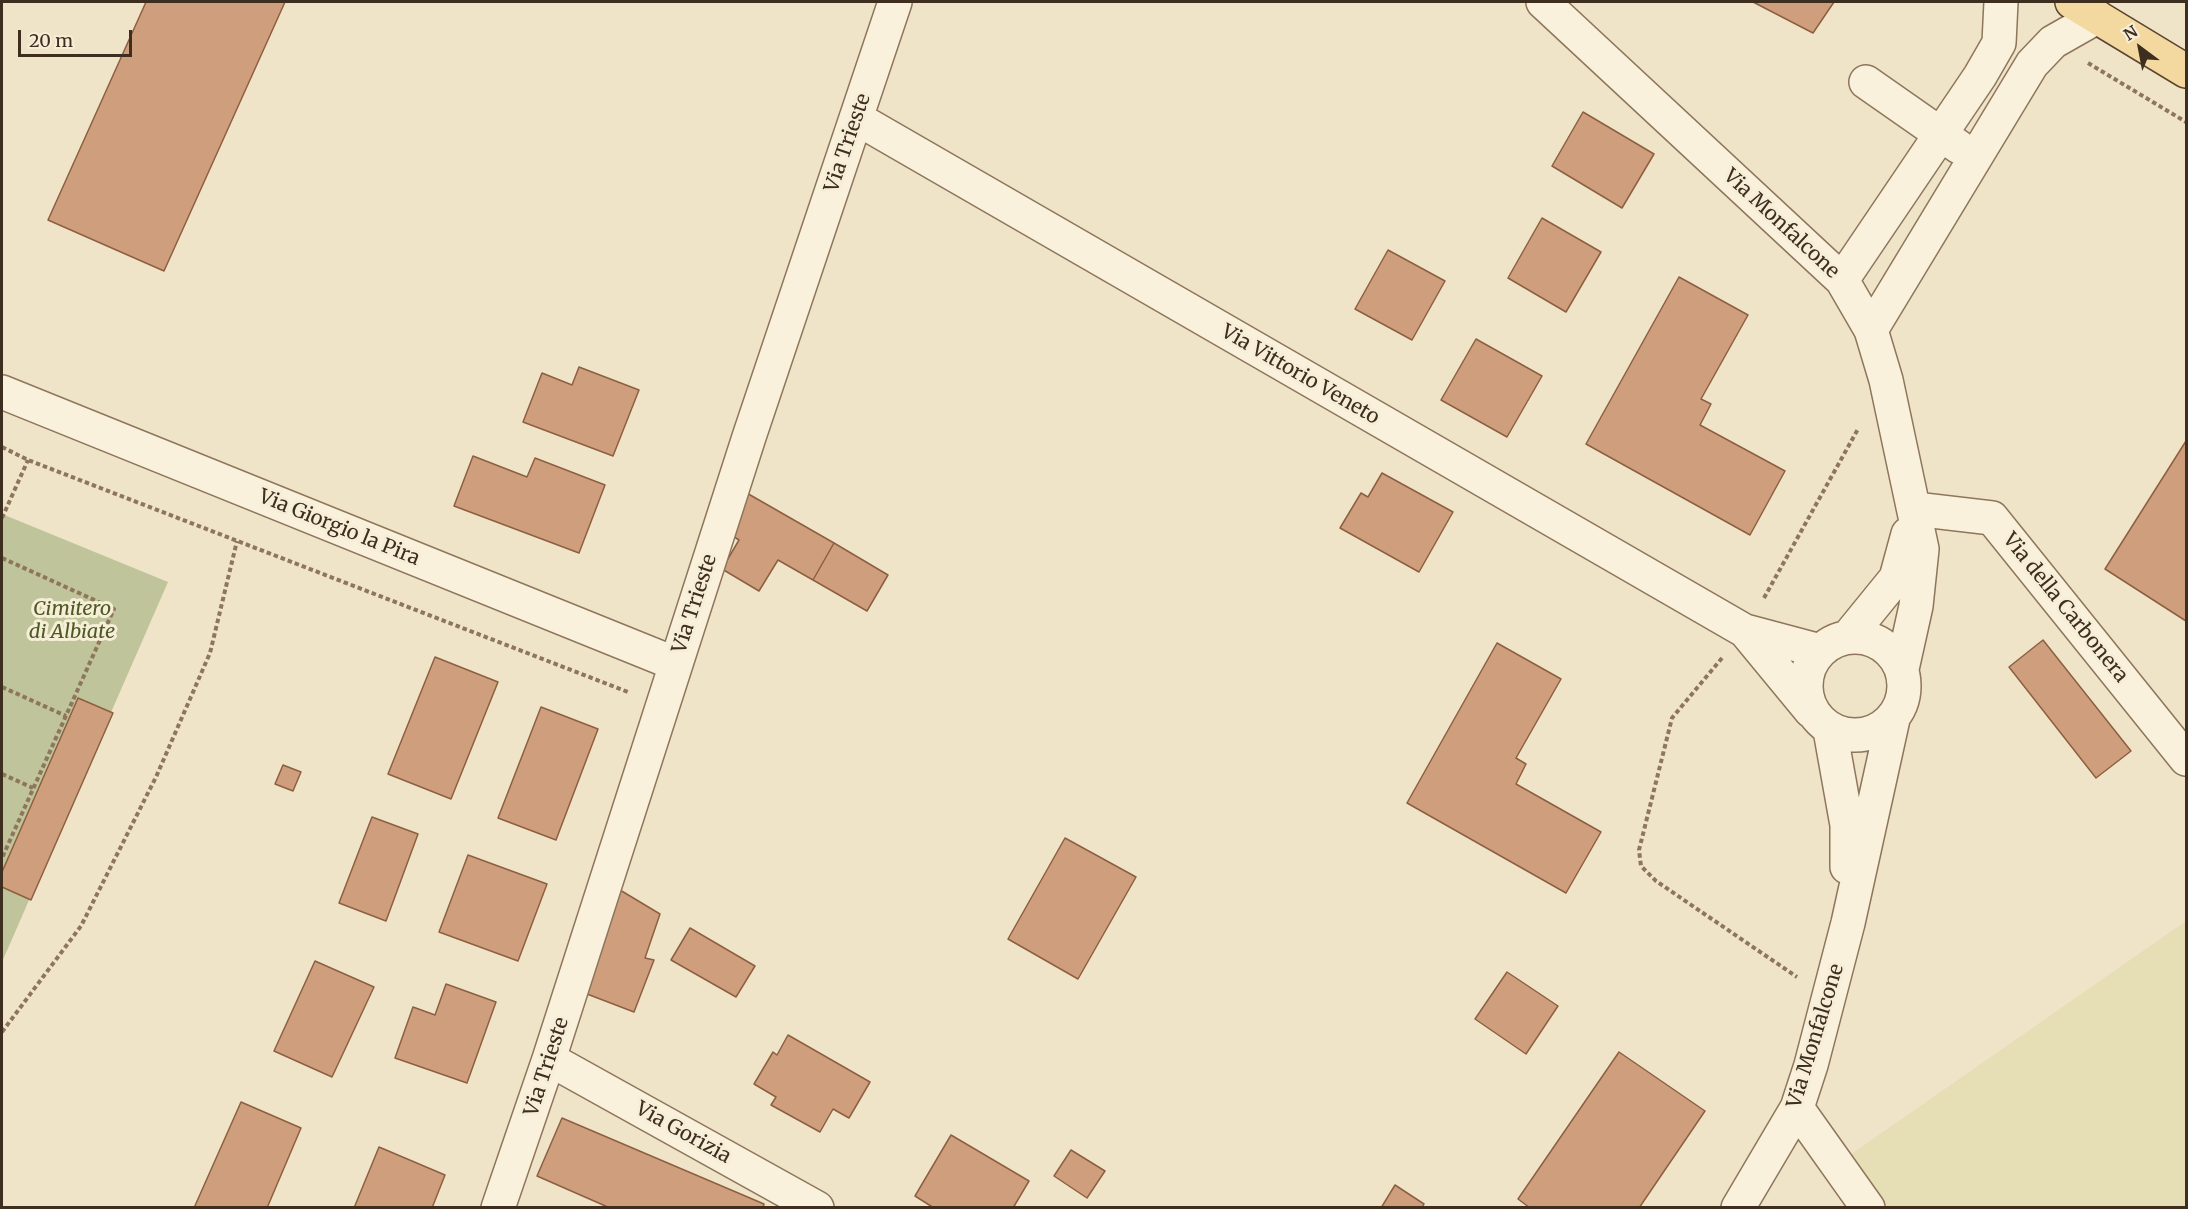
<!DOCTYPE html>
<style>
body{margin:0}
#map{position:relative;width:2188px;height:1209px;overflow:hidden;background:#f0e4c8;font-family:Merriweather,serif}
canvas{display:block}
.frame{position:absolute;inset:0;border:3px solid #3d2e20;pointer-events:none}
.north{position:absolute;left:2110px;top:18px;width:60px;height:60px;-webkit-text-stroke:4px #f7eed8;paint-order:stroke;rotate:328deg;font-size:16px;font-weight:700;line-height:24px;text-align:center;color:#3d2e20}
.north::after{content:'';display:block;margin:auto;width:21px;height:27px;background:#3d2e20;clip-path:polygon(50% 0,100% 100%,50% 72%,0 100%)}
.scale{position:absolute;left:18px;top:30px;width:114px;height:27px;box-sizing:border-box;border:3px solid #3d2e20;border-top:0;padding-left:8px;font-size:18px;line-height:21px;white-space:nowrap;color:#3d2e20;-webkit-text-stroke:4px #f7eed8;paint-order:stroke}
</style>
<div id="map">
<canvas width="2188" height="1209"></canvas>
<div class="frame"></div>
<div class="north">N</div>
<div class="scale">20 m</div>
</div>
<script>
const ctx = document.querySelector('canvas').getContext('2d');
ctx.lineJoin = 'round';
function fill(path, color) {
  ctx.fillStyle = color;
  ctx.fill(path, 'evenodd');
}
function strokePath(path, color, width, dash) {
  ctx.strokeStyle = color;
  ctx.lineWidth = width;
  ctx.lineCap = dash ? 'butt' : 'round';
  ctx.setLineDash(dash || []);
  ctx.stroke(path);
}
function drawText(font, color, halo, rows, align = 'center') {
  ctx.font = font + ' Merriweather,serif';
  ctx.lineWidth = 6;
  ctx.setLineDash([]);
  ctx.textBaseline = 'middle';
  ctx.strokeStyle = halo;
  ctx.fillStyle = color;
  for (const [text, x, y, turn = 0] of rows) {
    ctx.save();
    ctx.translate(x, y);
    ctx.rotate((+turn || 0) * Math.PI / 180);
    ctx.textAlign = isNaN(turn) ? turn : align;
    if (halo) ctx.strokeText(text, 0, 0);
    ctx.fillText(text, 0, 0);
    ctx.restore();
  }
}
const farmland = new Path2D(`
 M2186 921V1207H1888L1850 1155Z`);
const cemetery = new Path2D(`
 M2 514 168 582 2 962Z`);
const building = new Path2D(`
 M146 2H285L164 271 48 220Z
 M1753 2H1834L1813 33Z
 M1583 112 1654 154 1622 208 1552 166Z
 M1542 218 1601 252 1566 312 1508 278Z
 M1388 250 1445 281 1412 340 1355 309Z
 M1679 277 1748 315 1701 399 1711 404 1700 425 1785 471 1750 535 1586 444Z
 M1476 339 1542 376 1507 437 1441 400Z
 M579 367 639 390 613 456 523 422 542 373 572 385Z
 M2186 441V621L2105 569Z
 M473 456 527 477 535 458 605 485 579 553 454 506Z
 M1382 473 1453 512 1419 572 1340 528 1361 493 1368 497Z
 M745 492 834 543 813 580 778 560 759 591 722 569 739 540 723 530Z
 M834 543 888 575 867 611 813 580Z
 M2043 640 2131 751 2096 778 2009 667Z
 M1497 643 1561 679 1516 758 1526 764 1516 784 1601 832 1566 893 1407 803Z
 M435 657 498 682 451 799 388 774Z
 M78 698 113 713 31 900 2 887V872Z
 M541 707 598 729 556 840 498 818Z
 M283 765 301 772 293 791 275 784Z
 M372 817 418 834 386 921 339 903Z
 M1065 838 1136 877 1078 979 1008 939Z
 M468 855 547 884 518 961 439 932Z
 M620 890 660 914 645 958 654 960 634 1012 587 994Z
 M690 928 755 966 736 997 671 960Z
 M315 961 374 987 332 1077 274 1051Z
 M1507 972 1558 1006 1526 1054 1475 1019Z
 M446 984 496 1002 467 1083 395 1058 413 1007 435 1015Z
 M788 1035 870 1082 849 1118 833 1109 820 1132 771 1105 776 1097 754 1084 773 1052 777 1055Z
 M1619 1052 1705 1111 1639 1208H1530L1518 1199Z
 M241 1102 301 1128 267 1208H194Z
 M562 1118 764 1204 763 1208H610L537 1176Z
 M951 1135 1029 1181 1013 1208H934L915 1196Z
 M379 1147 445 1175 432 1208H354Z
 M1071 1150 1105 1171 1087 1198 1054 1176Z
 M1395 1185 1424 1204 1422 1208H1381Z`);
const path = new Path2D(`
 M2088 63 2186 122
 M2 447 28 460 628 692
 M2 518 28 460
 M2 558 114 609 2 858
 M1764 598 1858 429
 M1722 658 1672 718 1639 850 1641 866 1656 881 1797 977
 M2 687 66 716
 M2 774 33 788
 M2 1032 81 926 156 777 210 653 237 541`);
const minor = new Path2D(`
 M1543 2 1842 280 1871 330 1886 380 1922 549 1916 606 1902 669
 M1866 82 1959 147
 M856 118 1745 631 1820 651
 M1842 280 1980 76 1999 43 2001 2
 M1871 330 2032 64 2053 42 2097 17
 M2 392 676 664
 M1915 509 1992 518 2186 759
 M1745 631 1811 711
 M1806 686a49 49 0 1 1 98 0a49 49 0 1 1-98 0Z
 M1848 637 1896 578 1908 534
 M1830 730 1847 825V867
 M549 1059 817 1208
 M1797 1108 1868 1208
 M498 1208 549 1059 749 437 895 2
 M1738 1208 1797 1108 1811 1065 1848 923 1893 719`);
const major = new Path2D(`
 M2072 2 2186 71`);
const streetNames = [
 ["Via Trieste",848,143,-71],
 ["Via Monfalcone",1781,224,43],
 ["Via Vittorio Veneto",1300,375,30],
 ["Via Giorgio la Pira",339,528,22],
 ["Via Trieste",695,604,-72],
 ["Via della Carbonera",2065,608,51],
 ["Via Monfalcone",1816,1036,-73],
 ["Via Trieste",547,1067,-72],
 ["Via Gorizia",683,1133,29]
];
const parkNames = [
 ["Cimitero",72,609],
 ["di Albiate",72,632]
];
fill(farmland, '#e6deb5');
fill(cemetery, '#bfc49a');
fill(building, '#cf9f7d');
strokePath(building, '#8d5f41', 1.5);
strokePath(minor, '#8d765c', 36);
strokePath(major, '#5b4430', 36);
strokePath(path, '#8d765c', 4, [4.5, 3]);
strokePath(minor, '#faf1dc', 33);
strokePath(major, '#f3d9a0', 33);
drawText('20px', '#3d2e20', '#f7eed8', streetNames);
drawText('italic 20px', '#4d5a26', '#f7eed8', parkNames);
</script>
